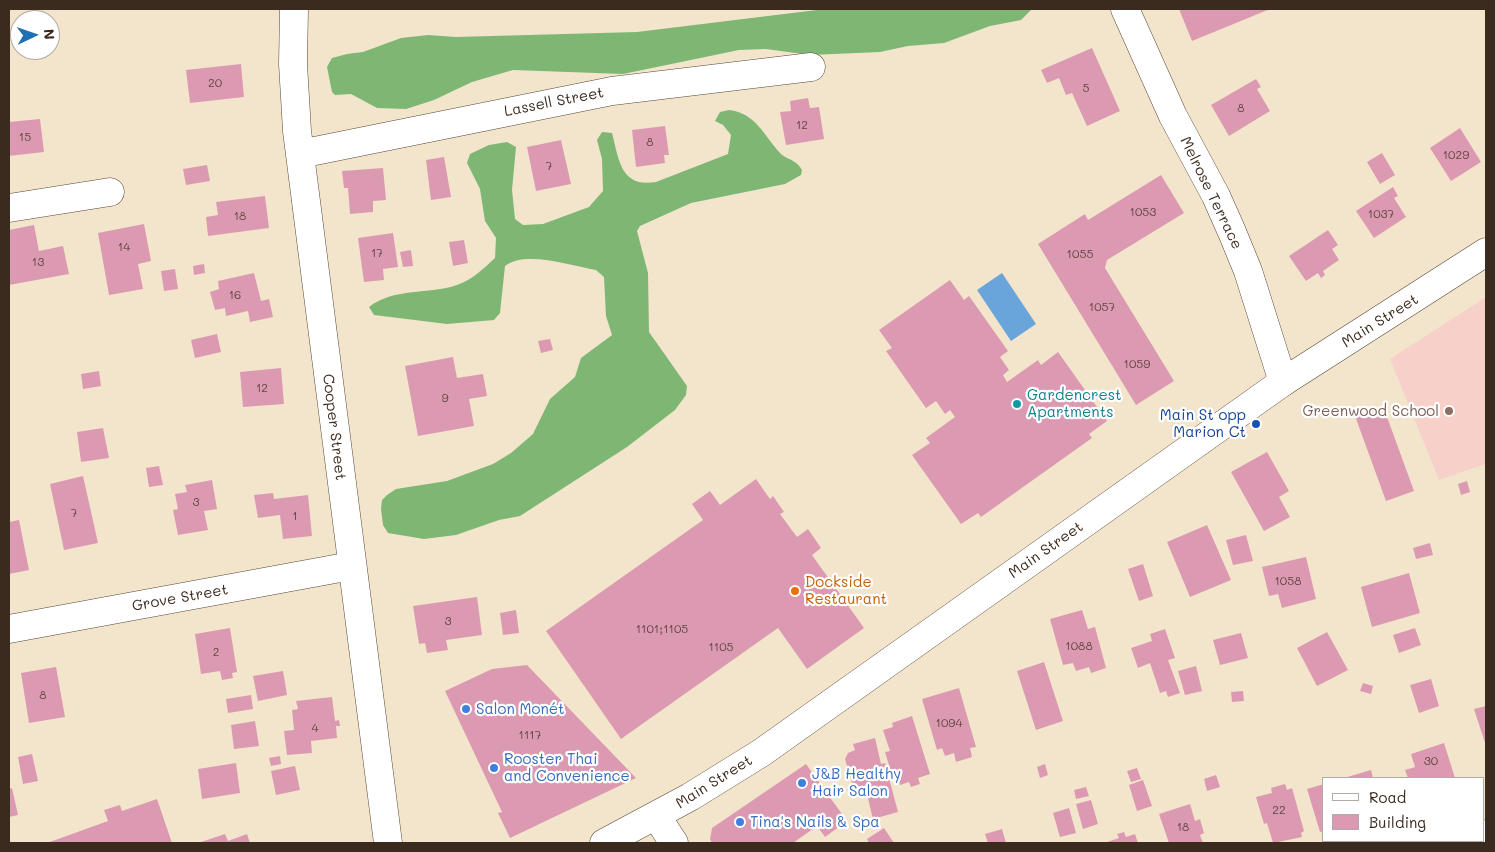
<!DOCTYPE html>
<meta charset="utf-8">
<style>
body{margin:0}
#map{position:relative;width:1495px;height:852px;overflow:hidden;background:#f3e5cc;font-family:Mali,sans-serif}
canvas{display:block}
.frame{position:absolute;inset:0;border:10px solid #3b2a1e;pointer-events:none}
.legend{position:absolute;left:1322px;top:777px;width:162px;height:65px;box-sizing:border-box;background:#fff;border:1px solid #b1aaa5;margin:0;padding:6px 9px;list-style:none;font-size:15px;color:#3b2a1e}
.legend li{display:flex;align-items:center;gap:10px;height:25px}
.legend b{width:25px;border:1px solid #b1aaa5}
.north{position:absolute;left:10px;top:10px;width:50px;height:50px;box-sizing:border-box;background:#fff;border:1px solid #b1aaa5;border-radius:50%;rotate:87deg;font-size:14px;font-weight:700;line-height:20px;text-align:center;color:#3b2a1e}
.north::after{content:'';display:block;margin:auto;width:18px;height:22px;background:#1f6fb2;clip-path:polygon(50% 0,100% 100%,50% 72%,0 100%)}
</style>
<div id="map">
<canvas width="1495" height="852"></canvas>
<div class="frame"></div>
<ul class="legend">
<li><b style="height:6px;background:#fff"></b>Road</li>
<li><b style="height:14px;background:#dc9ab2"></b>Building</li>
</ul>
<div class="north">N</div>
</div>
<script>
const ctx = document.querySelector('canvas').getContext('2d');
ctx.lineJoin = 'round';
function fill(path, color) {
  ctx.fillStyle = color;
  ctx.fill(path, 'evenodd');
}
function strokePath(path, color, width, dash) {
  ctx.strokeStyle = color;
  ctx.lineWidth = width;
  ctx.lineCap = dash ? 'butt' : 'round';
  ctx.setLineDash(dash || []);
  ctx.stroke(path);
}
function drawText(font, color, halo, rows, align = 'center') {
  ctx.font = font + ' Mali,sans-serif';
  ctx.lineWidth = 4.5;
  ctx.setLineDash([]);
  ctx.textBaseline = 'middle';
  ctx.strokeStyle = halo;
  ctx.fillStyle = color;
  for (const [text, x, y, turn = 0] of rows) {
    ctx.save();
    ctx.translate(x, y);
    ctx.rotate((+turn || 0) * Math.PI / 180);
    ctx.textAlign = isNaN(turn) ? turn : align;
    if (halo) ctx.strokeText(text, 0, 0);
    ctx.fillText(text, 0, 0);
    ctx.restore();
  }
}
const built = new Path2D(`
 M1486 297V464L1439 480 1390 359Z`);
const forest = new Path2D(`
 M825 9H1032L1021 20 990 26 944 43 908 46 880 52 810 55 766 49 739 50 623 74 513 70 472 82 434 100 406 109 377 108 351 94 335 95 332 92 327 67 332 58 347 54 363 52 401 38 428 35 456 37 637 32Z
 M729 110C756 113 764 136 781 154 788 160 797 160 802 170L801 175 785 184 691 203 640 226 637 231 648 273 649 332 687 386 686 395 675 410 627 447 520 516 499 520 456 535 424 539 388 533 383 525 381 509 382 500 387 495 396 489 447 481 493 464 511 453 533 434 550 399 575 377 581 358 612 335 606 316 604 277 596 270C571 266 526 250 505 266L500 313 494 320 447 324 374 315 369 307C395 287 428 295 457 285 472 280 483 269 495 258L496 238 485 221 480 189 467 163 470 154 489 145 507 142 516 147 512 190 515 219 523 225 543 224 589 207 603 191 602 159 597 140 602 132 612 133C619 159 620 188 656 182L728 154 731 135 723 125 715 121 720 112Z`);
const water = new Path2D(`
 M1002 273 1036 324 1011 341 977 290Z`);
const building = new Path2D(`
 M1179 9H1270L1192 41Z
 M1092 48 1120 111 1087 126 1072 93 1066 95 1059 78 1047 83 1041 70Z
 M241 64 244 97 190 103 186 70Z
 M1256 79 1261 87 1257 89 1270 111 1229 136 1211 105Z
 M808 98 810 108 819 107 824 139 786 145 780 112 791 111 790 101Z
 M40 119 44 152 9 156V122Z
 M665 126 669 155H664L665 163 636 167 632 130Z
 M1460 128 1481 162 1451 181 1430 148Z
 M561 140 571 184 536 191 527 147Z
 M1382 153 1395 175 1380 184 1367 162Z
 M444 157 451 197 431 200 426 160Z
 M207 165 210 181 186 185 183 169Z
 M383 168 386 200 373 201V212L350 214 348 188H344L342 171Z
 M1161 175 1184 213 1107 260 1105 268 1174 381 1136 405 1038 244 1085 214 1088 220Z
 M1393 187 1398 196 1394 198 1406 217 1374 238 1356 211Z
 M265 196 269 228 208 236 206 217 218 215 216 202Z
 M144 224 151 261 138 264 143 289 109 295 98 233Z
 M34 225 39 251 63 246 69 274 9 285V230Z
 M1328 230 1338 245 1332 249 1339 260 1323 271 1325 275 1321 278 1318 273 1306 281 1289 256Z
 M393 233 398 267 383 269 384 280 364 282 358 238Z
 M464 240 468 263 453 266 449 242Z
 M411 250 413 266 403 267 400 252Z
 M204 264 205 273 194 275 193 266Z
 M175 269 178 289 164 291 161 271Z
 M254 273 261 301 269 299 273 317 250 322 248 311 226 316 225 308 215 310 210 292 219 289 218 281Z
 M950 280 964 300 969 296 1008 351 1000 357 1009 370 1003 375 1007 382 1038 360 1041 365 1058 352 1107 421 1089 434 1092 438 981 517 978 513 961 524 912 455 930 443 926 438 955 417 950 410 945 414 936 401 926 408 886 351 892 348 879 330Z
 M217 334 221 352 195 358 191 340Z
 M550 339 553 350 541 353 538 341Z
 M453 357 457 378 483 374 487 396 469 399 474 426 418 436 405 366Z
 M281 368 284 404 243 407 240 372Z
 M99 371 101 386 83 389 81 374Z
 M1383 406 1414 491 1386 501 1355 416Z
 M103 428 109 458 81 462 77 432Z
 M1267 452 1289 491 1279 497 1290 517 1264 531 1231 472Z
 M159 466 163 485 149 487 146 468Z
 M83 476 98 543 64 550 50 484Z
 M756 479 770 499 773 496 784 512 780 514 797 537 808 529 821 548 812 555 864 628 807 669 778 628 621 739 546 631 703 520 692 504 710 491 720 505Z
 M212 480 217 509 204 511 208 530 178 535 173 510 178 509 175 494 187 492 185 485Z
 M1467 481 1470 492 1461 495 1458 484Z
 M273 493 274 499 308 495 312 536 283 539 280 515 258 518 254 495Z
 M19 520 29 570 9 574V522Z
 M1207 525 1231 580 1190 597 1167 542Z
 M1246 535 1253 561 1233 565 1226 540Z
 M1430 543 1433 555 1416 559 1413 548Z
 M1306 557 1316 599 1282 608 1278 594 1269 596 1262 567Z
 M1143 564 1153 596 1139 601 1128 569Z
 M1409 573 1420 613 1372 627 1361 587Z
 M477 597 482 635 446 640 448 650 427 653 425 643 419 644 413 606Z
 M516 610 519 633 503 635 500 613Z
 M1082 610 1088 629 1095 627 1106 668 1091 673 1089 667 1076 671 1073 663 1063 665 1050 619Z
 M230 628 237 672 232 673 233 678 222 680 220 671 201 674 195 634Z
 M1415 628 1421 645 1399 653 1393 635Z
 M1165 629 1175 658 1168 660 1180 693 1168 697 1166 691 1160 693 1150 663 1138 668 1131 648 1152 641 1150 634Z
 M1327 632 1348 670 1317 686 1297 648Z
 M1241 633 1248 658 1220 665 1213 640Z
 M1044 662 1063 721 1036 730 1017 671Z
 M527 665 636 778 510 838 498 813 502 812 445 691 492 669Z
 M1196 666 1202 691 1185 695 1178 671Z
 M56 667 65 717 29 723 21 673Z
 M283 671 287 695 258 701 253 676Z
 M1431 679 1439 706 1419 713 1410 685Z
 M1363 683 1373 686 1371 694 1360 691Z
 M959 688 976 747 970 748 972 757 956 762 954 753 945 756 942 748 937 750 922 699Z
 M1243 691 1244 701 1232 702 1231 692Z
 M251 695 253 709 228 713 226 699Z
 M332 697 335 721 339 720 340 726H336L337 738 311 741 312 753 287 755 284 731 294 730 292 710 298 709 296 701Z
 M1486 706V746L1474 709Z
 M912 716 930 774 918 778 920 784 911 787 909 782 900 785 897 776 893 778 885 752 890 751 883 730 893 727 892 723Z
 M255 721 259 746 234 749 231 725Z
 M875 738 881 764 885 763 898 812 873 819 866 790 855 793 845 759 848 753 855 750 853 744Z
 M1444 743 1455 778H1408L1405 770 1415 767 1411 754Z
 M32 754 38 781 23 784 18 757Z
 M280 756 281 764 271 766 269 758Z
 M236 763 240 793 202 799 198 769Z
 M806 764 847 821 825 837 817 826 793 843H712L710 839 712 828Z
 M1045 764 1048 775 1040 778 1037 767Z
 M295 766 300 790 276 795 271 771Z
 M1137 768 1141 779 1131 782 1127 771Z
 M1371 770 1373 778H1344Z
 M1216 775 1220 787 1207 791 1204 779Z
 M1143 780 1152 806 1137 811 1129 785Z
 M1285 784 1287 790 1292 788 1304 831 1301 833 1302 837 1273 843 1267 823 1264 824 1256 797 1272 793 1271 788Z
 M1324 784V831L1320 832 1307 789Z
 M1086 787 1089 796 1076 799 1074 790Z
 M12 788 18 815 9 817V789Z
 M157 799 172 843H47L108 821 104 810 120 805 122 811Z
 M1091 800 1098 824 1083 829 1076 804Z
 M1190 804 1195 821 1200 819 1204 833 1200 835 1203 843H1169L1159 814Z
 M1069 808 1076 833 1060 837 1053 813Z
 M884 828 894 843H869L867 839Z
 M1002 829 1006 843H988L985 834Z
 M1124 832 1126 837 1135 834 1138 843H1104L1119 838 1117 834Z
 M225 834 228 841 247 834 250 843H198Z`);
const minor = new Path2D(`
 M294 9 293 64 297 131 388 843
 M1125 9 1173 116 1216 196 1232 232 1248 271 1283 382
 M300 154 612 91 811 67
 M9 208 110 192
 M9 629 351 566
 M657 817 674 843
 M1484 835 1486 834
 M1456 843 1464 841`);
const primary = new Path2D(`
 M604 843 690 797 761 753 1283 382 1486 252`);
const markers = [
 [1017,404,5,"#0f9aa8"],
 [1449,411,5,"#8d6e63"],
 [1256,424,5,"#1a4fb4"],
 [795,591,5,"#e8710a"],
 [466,709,5,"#3f7fe0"],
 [494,768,5,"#3f7fe0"],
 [802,783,5,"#3f7fe0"],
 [740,822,5,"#3f7fe0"]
];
const numberNames = [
 ["20",215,83],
 ["5",1086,88],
 ["8",1241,108],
 ["12",802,125],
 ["15",25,137],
 ["8",650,142],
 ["1029",1456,155],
 ["7",549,166],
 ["1053",1143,212],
 ["1037",1381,214],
 ["18",240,216],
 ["14",124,247],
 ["17",377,253],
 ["1055",1080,254],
 ["13",38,262],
 ["16",235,295],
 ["1057",1102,307],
 ["1059",1137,364],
 ["12",262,388],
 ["9",445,398],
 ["3",196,502],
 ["7",74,513],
 ["1",295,516],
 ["1058",1288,581],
 ["3",448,621],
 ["1101;1105",662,629],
 ["1088",1079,646],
 ["1105",721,647],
 ["2",216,652],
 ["8",43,695],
 ["1094",949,723],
 ["4",315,728],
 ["1117",530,735],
 ["30",1431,761],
 ["22",1279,810],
 ["18",1183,827]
];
const streetNames = [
 ["Lassell Street",554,102,-11],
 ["Melrose Terrace",1211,193,64],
 ["Main Street",1380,321,-32],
 ["Cooper Street",334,427,83],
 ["Main Street",1046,550,-35],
 ["Grove Street",180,598,-10],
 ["Main Street",714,782,-32]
];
const cultureNames = [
 ["Gardencrest",1027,395],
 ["Apartments",1027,412]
];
const educationNames = [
 ["Greenwood School",1439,411]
];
const transitNames = [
 ["Main St opp",1246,415],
 ["Marion Ct",1246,432]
];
const foodNames = [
 ["Dockside",805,582],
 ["Restaurant",805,599]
];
const shopNames = [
 ["Salon Monét",476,709],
 ["Rooster Thai",504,759],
 ["and Convenience",504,776],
 ["J&B Healthy",812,774],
 ["Hair Salon",812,791],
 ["Tina's Nails & Spa",750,822]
];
fill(built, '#f7d0ca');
fill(forest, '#7eb774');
fill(water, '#69a5da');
fill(building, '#dc9ab2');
strokePath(minor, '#574638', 29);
strokePath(primary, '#574638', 29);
strokePath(minor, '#fff', 28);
strokePath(primary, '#fff', 28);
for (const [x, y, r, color] of markers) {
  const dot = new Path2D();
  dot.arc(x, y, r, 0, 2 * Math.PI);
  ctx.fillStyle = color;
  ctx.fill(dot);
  strokePath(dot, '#fff', 2);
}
drawText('12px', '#634643', null, numberNames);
drawText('15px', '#3b2a1e', '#fff', streetNames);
drawText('15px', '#0d838f', '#fff', cultureNames, 'left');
drawText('15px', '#785e54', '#fff', educationNames, 'right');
drawText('15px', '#164399', '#fff', transitNames, 'right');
drawText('15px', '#c56008', '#fff', foodNames, 'left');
drawText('15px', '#366cbe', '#fff', shopNames, 'left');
</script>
